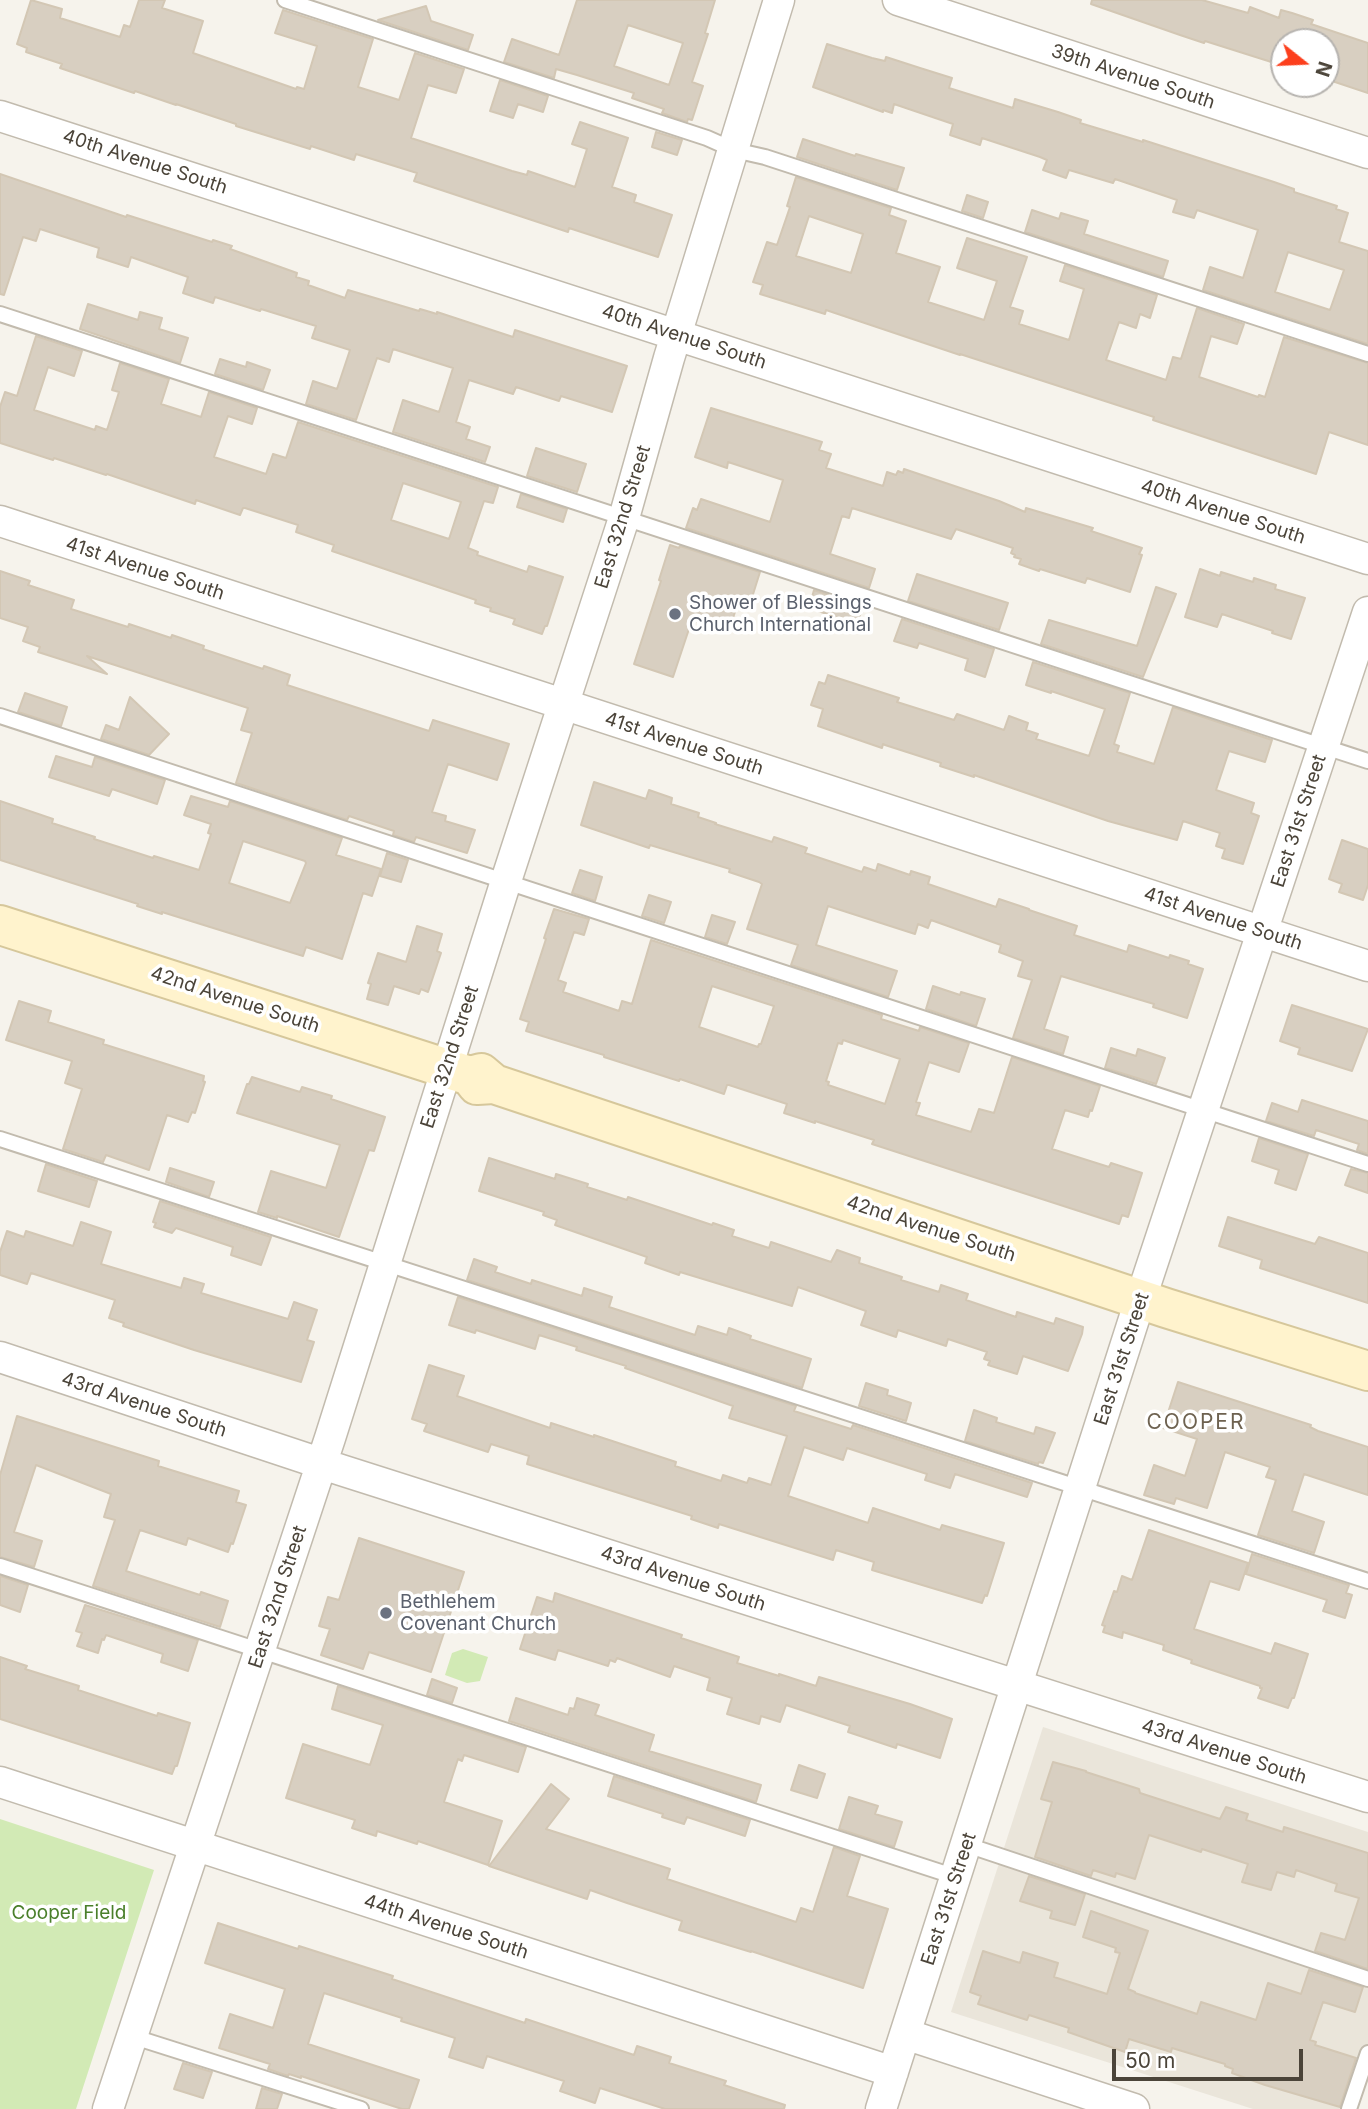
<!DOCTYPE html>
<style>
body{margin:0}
#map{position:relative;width:1368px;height:2109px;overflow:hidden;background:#f6f3ec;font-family:Inter,sans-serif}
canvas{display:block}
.north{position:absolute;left:1270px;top:28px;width:70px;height:70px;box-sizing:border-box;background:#fff;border:2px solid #b7b4b0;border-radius:50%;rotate:108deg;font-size:19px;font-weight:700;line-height:28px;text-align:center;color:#4b4439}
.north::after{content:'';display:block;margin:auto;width:24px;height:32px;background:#fc3f1d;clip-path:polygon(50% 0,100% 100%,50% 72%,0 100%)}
.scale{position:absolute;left:1112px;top:2049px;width:191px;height:32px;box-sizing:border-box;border:4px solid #4b4439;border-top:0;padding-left:9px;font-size:21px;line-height:24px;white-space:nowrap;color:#4b4439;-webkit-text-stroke:5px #fff;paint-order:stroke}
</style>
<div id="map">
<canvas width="1368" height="2109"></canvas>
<div class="north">N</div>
<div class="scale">50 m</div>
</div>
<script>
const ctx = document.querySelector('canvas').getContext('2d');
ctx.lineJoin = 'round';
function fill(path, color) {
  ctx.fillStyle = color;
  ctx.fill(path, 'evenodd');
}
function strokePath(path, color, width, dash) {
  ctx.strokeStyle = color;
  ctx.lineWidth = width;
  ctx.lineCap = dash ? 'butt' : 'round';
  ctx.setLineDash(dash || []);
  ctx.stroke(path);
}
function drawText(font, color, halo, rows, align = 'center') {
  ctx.font = font + ' Inter,sans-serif';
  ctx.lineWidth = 7;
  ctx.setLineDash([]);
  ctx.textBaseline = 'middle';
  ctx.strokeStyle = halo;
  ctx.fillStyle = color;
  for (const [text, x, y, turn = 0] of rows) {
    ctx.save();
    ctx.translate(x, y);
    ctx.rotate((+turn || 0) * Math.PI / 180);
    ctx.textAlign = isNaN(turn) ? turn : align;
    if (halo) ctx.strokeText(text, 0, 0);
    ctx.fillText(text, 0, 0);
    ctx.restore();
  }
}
const residential = new Path2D(`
 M1043 1727 1368 1832V2065L1354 2109H1253L951 2012Z`);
const green = new Path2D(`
 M463 1649 488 1657 480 1681 467 1683 445 1675 452 1653Z
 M0 1819 154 1870 76 2109H0Z`);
const building = new Path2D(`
 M31 0 62 9 60 18 120 37 124 25 130 27 139 0H165L162 8 203 21 193 53 296 89 297 87 304 89 317 46 275 33 283 10 373 39 358 87 399 100 415 53 464 69 456 93 428 85 411 138 512 171 527 175 528 171 575 187 587 149 572 144 580 122 628 138 612 187 636 195 634 202 672 215 658 257 569 228 568 232 414 181 417 173 356 154 354 160 311 146 310 149 236 126V124L176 104V105L135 91 134 93 60 68 62 64 26 52 27 48 17 44Z
 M577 0H715L705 33 708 34 692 82 703 86 692 120 688 119 687 122 662 113 664 109 632 98 634 93 577 75 556 69 554 78 504 62 512 39 559 55ZM628 25 683 43 669 85 614 66Z
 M1092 0H1202L1248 13 1250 7 1279 18 1281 10 1292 13 1313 20 1311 24 1368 43V93L1326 79V42H1284V66L1205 41 1204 43 1180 35 1091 4Z
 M426 6 431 21 473 35 468 50 378 20Z
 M827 44 872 58 885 61 886 57 920 68 952 78 949 88 1013 108 1015 99 1058 112 1081 120 1080 123 1143 142V140L1274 182 1294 189V192L1337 206 1336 209 1348 213 1339 242 1368 251V344L1203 290 1210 267 1243 278 1258 230 1197 210 1194 218 1173 212 1177 200 1115 179 1113 183 1069 170 1066 178 1043 170 1047 160 1040 157 982 138 980 145 950 135 953 124 894 104 892 113 883 110V112L813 87ZM1288 252 1344 270 1330 310 1275 292Z
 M500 80 548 96 543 112 518 104 513 118 490 111Z
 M656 132 682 140 677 155 652 147Z
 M803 139 855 156 856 154 904 168 897 190 797 157Z
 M0 174 126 217 127 215 212 242 213 240 232 246 230 249 297 273 296 277 309 281 308 285 345 298 348 290 419 311 420 309 437 314V312L513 337 515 330 627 366 612 412 561 396 559 401 516 387 513 394 469 380 456 422 470 427 466 439 490 447 485 462 393 432 403 400 439 412 453 368 393 349 389 362 377 358 356 420 306 404 313 381 337 389 350 350 312 338 316 326 261 309 260 311 215 297 213 303 183 293 188 277 131 257 128 267 97 257 99 248 40 229 36 241 23 237 4 295 0 294Z
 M796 177 891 208 889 215 906 221 896 253 940 267 928 302 984 320 997 281 957 268 967 238 1027 257 1010 307 1023 311 1019 324 1069 340 1084 289 1060 281 1065 265 1157 295 1150 318 1140 314 1136 328 1119 322 1106 360 1166 380 1173 357 1181 359 1197 308 1244 324 1237 344 1211 336 1199 377 1258 397 1259 395 1265 397 1284 337 1368 363V445L1329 432 1316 474 1153 420 1154 417 960 354V355L826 310 825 314 760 294 763 285 753 282 767 242 777 245 790 207 787 206ZM809 216 863 234 851 273 796 256Z
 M967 195 988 202 983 218 962 211Z
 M1032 210 1059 219 1061 213 1088 221 1084 234 1168 261 1163 277 1025 232Z
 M88 304 138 320 140 312 162 318 159 329 188 338 180 363 80 329Z
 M36 336 82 351 74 376 48 367 34 410 95 430 96 426 107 430 119 392 112 390 120 363 169 379 161 404 201 417 209 392 257 408 252 424 228 416 214 457 266 474 273 454 286 458 298 422 498 487 493 503 484 501 468 548 478 552 477 555 527 572 529 566 563 577 547 626H545L542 634 513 624 515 619 490 611 491 608 475 603 476 600 332 551 334 545 296 532 298 525 245 508H243L240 515 196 500 195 504 107 474 106 475 54 458 53 460 0 443V407L5 392 17 396ZM403 483 461 502 449 539 391 520Z
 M220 359 246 367 247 362 270 370 263 390 215 374Z
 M711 408 822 442 819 450 831 454 826 468 883 486 887 472 896 475 898 471 903 473 904 469 999 501 1025 512 1026 508 1093 528 1091 531 1142 548 1139 554 1142 555 1130 592 1087 578 1085 583 1040 569 1039 571 1019 564 1021 559 1014 557 1015 555 1011 553 1013 548 956 529 951 539 852 508 849 518 842 516 830 554 875 569 869 588 686 528 693 508 697 510 701 499 770 522 783 480 728 462 727 468 695 457Z
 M536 448 586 464 577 492 527 476Z
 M521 494 567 509 563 522 517 507Z
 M670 545 679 548 680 546 760 572 749 607 738 603 729 630 698 620V622L692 620 673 677 634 664 661 581 659 580Z
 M1200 569 1220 576 1221 572 1253 582 1254 578 1276 585 1275 589 1305 598 1291 639 1272 633 1273 631 1222 614 1217 627 1185 617Z
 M0 571 30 581 28 585 74 600 71 609 128 627 129 624 171 638 172 635 204 646 203 649 263 669 264 666 290 675 287 685 429 731 433 720 509 744 497 780 448 764 432 812 446 816 445 821 475 830 467 853 416 837 414 842 393 835 394 831 349 816 347 820 236 783 252 733 241 730 248 708 87 656 107 674 38 652 40 647 23 641 28 627 0 618Z
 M917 574 1008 603 999 630 908 601Z
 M1156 587 1176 594 1143 677 1041 644 1049 620 1137 646Z
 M814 590 863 606 855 631 831 623 833 616 809 608Z
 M902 619 994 649 985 677 965 670 968 659 919 643 917 648 894 641Z
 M1033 662 1130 693 1114 744 1119 746 1117 752 1154 764 1173 707 1272 740 1265 762 1229 751 1216 790 1254 803 1251 813 1259 816 1243 864 1222 858 1225 849 1216 846 1220 833 1183 821 1177 840 1108 821 974 775V777L940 766 941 763 885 745 883 744 882 748 818 726 823 709 811 705 819 682 825 684 828 675 899 698 897 702 954 720 957 714 1004 730 1009 716 1028 723 1026 730 1038 734 1036 739 1089 756 1105 709 1051 691V693L1026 685Z
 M25 693 67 707 61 726 18 712Z
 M130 697 169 734 149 755 101 739 106 725 119 730Z
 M56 756 92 767 95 757 165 780 157 804 112 789 109 796 49 777Z
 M594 782 646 799 649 790 672 798 671 804 699 813 698 817 716 823 715 824 772 842 774 837 807 848 805 853 862 872 864 867 876 871 878 864 910 875 911 871 930 877 928 884 996 907 999 899 1029 909V910L1077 926 1074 935 1127 952 1129 945 1169 958 1170 955 1189 961 1188 964 1203 969 1187 1018 1153 1007 1154 1004 1061 976 1044 1029 1068 1037 1063 1054 1013 1038 1032 980 1018 976 1023 961 999 952 1001 945 931 920 928 928 918 924 915 934 828 906 816 945 897 971 888 997 791 965 798 945 747 929 762 884 759 882 729 872 730 869 650 845 649 848 581 825Z
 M191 796 228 807 230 801 342 838 336 855 381 869 372 896 363 893 342 959 306 947 303 956 162 912V914L137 906 138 904 0 860V801L53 819 52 823 95 837 94 839 153 858 154 856 199 870 211 834 208 833 211 824 184 815ZM243 841 305 861 306 863 290 903 229 883Z
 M1342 840 1368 849V885L1363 900 1339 892 1342 884 1329 879Z
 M387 853 408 860 401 882 380 876Z
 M580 870 602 877 595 901 572 893Z
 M649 895 671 902 664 923 642 916Z
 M554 909 589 919 584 935 574 932 558 980 566 983 563 992 619 1011 622 1001 632 1004 651 940 882 1015 881 1019 919 1031 920 1027 969 1043 959 1072 929 1062 916 1102 920 1103 916 1115 971 1132 979 1109 994 1113 1012 1057 1100 1086 1092 1111 1090 1110 1088 1117 1065 1110 1052 1149 1109 1167 1111 1163 1142 1173 1128 1217 1122 1215 1119 1224 872 1144 874 1140 815 1121V1123L784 1113 787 1104 729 1085H727L724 1094 680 1079 679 1081 604 1057V1055L526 1031 529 1022 520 1019 546 939 544 938ZM712 986 774 1006 761 1044H759L758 1047 699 1027ZM843 1040 900 1059 885 1104 828 1085 829 1082 826 1081 838 1043 842 1044Z
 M712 915 735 922 727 944 705 937Z
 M417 926 442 934 437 951 441 953 428 992 421 989 419 994 394 986 388 1005 367 999 371 984 368 983 378 953 406 962Z
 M933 986 960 995 961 992 985 999 976 1026 926 1009Z
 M19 1001 51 1011 48 1022 104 1040 103 1044 204 1076 203 1081 205 1082 195 1113 192 1112 188 1122 167 1115 149 1170 106 1155 103 1162 63 1149 82 1089 65 1083 72 1061 6 1040Z
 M1292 1005 1368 1029 1352 1071 1298 1054 1300 1048 1280 1041Z
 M1111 1048 1136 1056 1138 1049 1165 1058 1156 1084 1105 1068Z
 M252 1077 300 1092 302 1087 332 1096 331 1099 385 1117 374 1151 369 1150 339 1237 277 1216V1218L258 1212 271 1171 326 1188 340 1145 237 1113 247 1084H249Z
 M1302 1100 1368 1121V1154L1357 1150 1359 1144 1316 1130 1314 1136 1266 1121 1272 1103 1298 1112Z
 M1259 1138 1308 1154 1296 1190 1275 1183 1279 1170 1252 1161Z
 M489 1158 555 1179 556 1174 588 1184 587 1187 627 1200 628 1197 712 1225 713 1223 734 1230 732 1236 769 1248 771 1242 831 1262 837 1250 860 1258 859 1263 902 1277 901 1280 939 1292 941 1285 968 1294 966 1300 1016 1317 1017 1312 1054 1324 1056 1318 1083 1327 1082 1334 1068 1371 1023 1356 1017 1374 988 1365 990 1361 984 1359 987 1352 948 1339 946 1346 898 1330 896 1337 861 1325 866 1311 798 1287 792 1306 680 1272 679 1275 645 1263 647 1257 555 1225 557 1220 543 1215 544 1212 479 1191Z
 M46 1164 97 1181 89 1207 38 1191Z
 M170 1168 214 1182 209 1197 166 1182Z
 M1351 1169 1368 1173V1193L1345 1185Z
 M160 1201 271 1237 261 1265 231 1255 233 1247 176 1228 172 1233 154 1227 156 1223 153 1222Z
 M1228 1217 1315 1244 1319 1237 1368 1253V1303L1260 1268 1262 1260 1219 1246Z
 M81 1222 111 1232 101 1264 181 1288 184 1278 204 1284 201 1293 288 1319 294 1302 317 1310 307 1340 314 1342 301 1382 194 1350 123 1326 124 1323 109 1318 115 1300 31 1273 27 1284 0 1275V1252L7 1231 24 1237 26 1231 73 1246Z
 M474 1259 497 1267 495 1272 531 1284 532 1280 582 1296 584 1288 612 1297 609 1307 695 1335 698 1326 727 1335 729 1328 751 1336 750 1339 811 1359 802 1388 467 1280Z
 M458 1297 796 1406 794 1411 851 1429 853 1425 1032 1483 1027 1497 955 1474 950 1488 925 1480 927 1474 847 1448 843 1460 804 1447 788 1496 868 1523 873 1508 940 1530 942 1525 1004 1543 987 1596 985 1595 982 1603 872 1570 874 1562 836 1550 833 1560 719 1524 718 1528 691 1519 692 1516 527 1464 529 1456 491 1444 488 1452 424 1431 427 1424 412 1419 429 1365 464 1376 457 1396 550 1428 551 1423 594 1437V1435L676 1462 675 1466 721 1481 723 1475 747 1483 749 1478 771 1485 787 1436 729 1418 733 1406 625 1368 626 1366 576 1350 577 1347 539 1335 535 1349 476 1330 475 1333 449 1325Z
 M1178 1382 1311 1425 1310 1427 1318 1431 1368 1447V1495L1304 1474 1292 1511 1324 1522 1314 1553 1258 1535 1276 1480 1266 1477 1270 1467 1225 1452 1207 1508 1176 1498 1174 1504 1144 1495 1154 1465 1185 1476 1197 1439 1163 1428Z
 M866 1383 888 1390 887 1395 911 1403 906 1421 859 1406Z
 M974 1410 997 1418 996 1422 1034 1434 1036 1427 1055 1433 1043 1463 1039 1462 1038 1464 965 1441Z
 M17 1416 159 1461 158 1466 239 1491 236 1502 246 1505 233 1544 231 1543 228 1552 188 1538 186 1545 140 1530 126 1571 200 1595 201 1592 228 1601 220 1627 93 1586 115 1520 104 1517 111 1494 36 1465 14 1532 42 1541 34 1567 0 1557V1475Z
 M1149 1530 1248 1563 1239 1590 1210 1581 1194 1629 1271 1654 1275 1643 1308 1654 1294 1698H1292L1288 1708 1258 1698 1262 1688H1260V1686L1191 1663 1192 1660 1163 1650 1164 1645 1123 1632 1122 1638 1103 1632 1105 1626 1102 1625 1114 1591 1117 1592 1122 1576 1132 1580Z
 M359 1538 464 1572 431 1672 369 1652 363 1669 321 1655 330 1629 319 1626 328 1597 339 1600Z
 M1252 1554 1349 1585 1346 1593 1352 1595 1345 1618 1323 1611 1327 1600 1246 1574Z
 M0 1576 28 1585 20 1612 0 1605Z
 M555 1593 682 1635 681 1638 739 1657 737 1663 779 1676V1674L816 1686 819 1677 910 1704 952 1719 940 1758 897 1744 896 1748 848 1732 850 1726 786 1705 780 1722 761 1716 759 1724 727 1714 732 1698 707 1690 710 1678 674 1666 670 1677 617 1658 615 1662 610 1660 608 1666 558 1650 555 1660 520 1649 537 1597 553 1602Z
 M85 1605 198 1640 188 1671 161 1662 163 1654 106 1635 104 1640 102 1639 98 1653 77 1646 82 1633 76 1631Z
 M0 1657 27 1666 25 1669 79 1686 78 1690 157 1716 158 1713 190 1723 177 1766H175L172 1774 0 1719Z
 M432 1679 457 1688 452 1703 427 1695Z
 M338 1686 526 1747 518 1772 464 1755 462 1761 458 1759 444 1802 502 1821 488 1865 418 1841 417 1844 377 1831 376 1836 352 1828 355 1820 286 1798 303 1744 370 1765 383 1725 332 1709Z
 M516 1698 568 1715 570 1708 574 1709 577 1698 599 1705 595 1715 654 1735 649 1751 761 1785 756 1802 509 1721Z
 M1053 1762 1086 1771V1772L1139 1789 1140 1793 1220 1819 1226 1807 1248 1814 1246 1820 1283 1832 1284 1827 1368 1853V1969L1315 1951 1321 1933 1345 1940 1359 1898 1335 1891 1337 1884 1296 1870 1294 1877 1277 1872 1271 1890 1242 1882 1248 1864 1202 1849 1201 1852 1149 1835 1135 1879 1116 1873 1115 1877 1093 1870 1091 1876 1035 1857 1052 1802 1041 1799Z
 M799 1765 825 1774 817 1798 791 1790Z
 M614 1776 750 1820 745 1836 687 1817 684 1824 662 1817 663 1814 608 1796Z
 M551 1784 569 1799 546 1829 670 1869 667 1879 796 1922 801 1908 813 1912 834 1847 860 1856 847 1896 888 1909 863 1988 751 1951V1952L679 1930 682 1921 627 1903 590 1890 587 1899 489 1866Z
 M849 1797 878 1806 875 1814 902 1822 894 1847 839 1829Z
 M1029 1876 1085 1894 1075 1925 1050 1918 1052 1911 1020 1901Z
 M1091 1911 1148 1931 1128 1989 1135 1992V1993L1197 2014 1201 2002 1256 2020 1268 1983 1301 1994 1309 1970 1363 1987 1355 2012 1323 2002 1310 2040 1316 2042 1315 2045 1356 2058 1340 2107 1265 2085 1232 2073 1233 2069 1225 2066V2064L1172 2048 1171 2052 1129 2039 1125 2052 1068 2032 1069 2028 1029 2015 1027 2020 978 2004 981 1996 970 1992 983 1951 1020 1963 1023 1952 1058 1963 1054 1977 1107 1994 1120 1953 1115 1952 1116 1948 1083 1937Z
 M218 1923 298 1949 299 1946 393 1976 392 1979 525 2023 526 2019 634 2055 637 2046 671 2057 669 2063 726 2081 724 2085 785 2105 784 2109H665L600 2088 595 2103 560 2091 564 2081 487 2056 483 2068 449 2057 455 2038 401 2021 402 2018 324 1993 308 2044 419 2080 409 2109H402L301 2076V2078L289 2074 288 2076 268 2069 270 2064 219 2048 230 2014 273 2028 285 1989 205 1963Z
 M183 2063 212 2072 203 2098 174 2089Z
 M262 2088 282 2094 277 2109H256Z`);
const lane = new Path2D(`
 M285 0 707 138 734 150 765 157 1368 354
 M0 314 1368 761
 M0 716 1368 1164
 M0 1139 1368 1581
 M0 1566 956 1877
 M967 1845 1368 1979
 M131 2036 361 2109
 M1349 2109 1368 2053`);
const street = new Path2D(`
 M898 0 1368 153
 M0 116 1368 559
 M0 521 1368 966
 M0 1357 341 1470 1368 1797
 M0 1782 893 2072
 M905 2034 1134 2109
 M108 2109 330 1438 506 881 624 518 669 358 779 0
 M881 2109 1134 1319 1368 612`);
const secondary = new Path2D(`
 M0 925 470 1076
 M494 1084 481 1073 470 1076 477 1085 494 1084 1166 1308 1368 1371`);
const markers = [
 [675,614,7,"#6b7280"],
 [386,1613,7,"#6b7280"]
];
const streetNames = [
 ["39th Avenue South",1133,77,18],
 ["40th Avenue South",145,162,18],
 ["40th Avenue South",684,337,18],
 ["40th Avenue South",1223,512,18],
 ["East 32nd Street",623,517,-73],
 ["41st Avenue South",145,569,18],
 ["41st Avenue South",684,744,18],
 ["East 31st Street",1299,821,-72],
 ["41st Avenue South",1223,919,18],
 ["42nd Avenue South",235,1000,18],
 ["East 32nd Street",450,1057,-72],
 ["42nd Avenue South",931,1229,18],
 ["East 31st Street",1122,1359,-72],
 ["43rd Avenue South",144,1405,18],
 ["43rd Avenue South",683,1579,18],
 ["East 32nd Street",278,1597,-72],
 ["43rd Avenue South",1224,1752,18],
 ["East 31st Street",949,1899,-72],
 ["44th Avenue South",446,1927,18]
];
const worshipNames = [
 ["Shower of Blessings",689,603],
 ["Church International",689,625],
 ["Bethlehem",400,1602],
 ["Covenant Church",400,1624]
];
const parkNames = [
 ["Cooper Field",69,1913]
];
const neighbourhoodNames = [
 ["COOPER",1196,1423]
];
fill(residential, '#eae5da');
fill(green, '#d2eab5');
fill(building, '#d8cfc1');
strokePath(building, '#d3c7b4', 2);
strokePath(lane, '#c2bbae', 18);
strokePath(street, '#c2bbae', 33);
strokePath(secondary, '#d6c79b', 42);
strokePath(lane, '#fff', 14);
strokePath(street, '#fff', 30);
strokePath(secondary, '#fff3cd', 38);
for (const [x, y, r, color] of markers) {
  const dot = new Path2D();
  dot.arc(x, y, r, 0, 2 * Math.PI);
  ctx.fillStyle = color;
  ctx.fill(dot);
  strokePath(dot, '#fff', 2.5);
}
drawText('19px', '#4b4439', '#fff', streetNames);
drawText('19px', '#5b616d', '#fff', worshipNames, 'left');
drawText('19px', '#4a7f2a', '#fff', parkNames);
ctx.letterSpacing = '2px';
drawText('21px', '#6e6250', '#fff', neighbourhoodNames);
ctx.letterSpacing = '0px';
</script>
